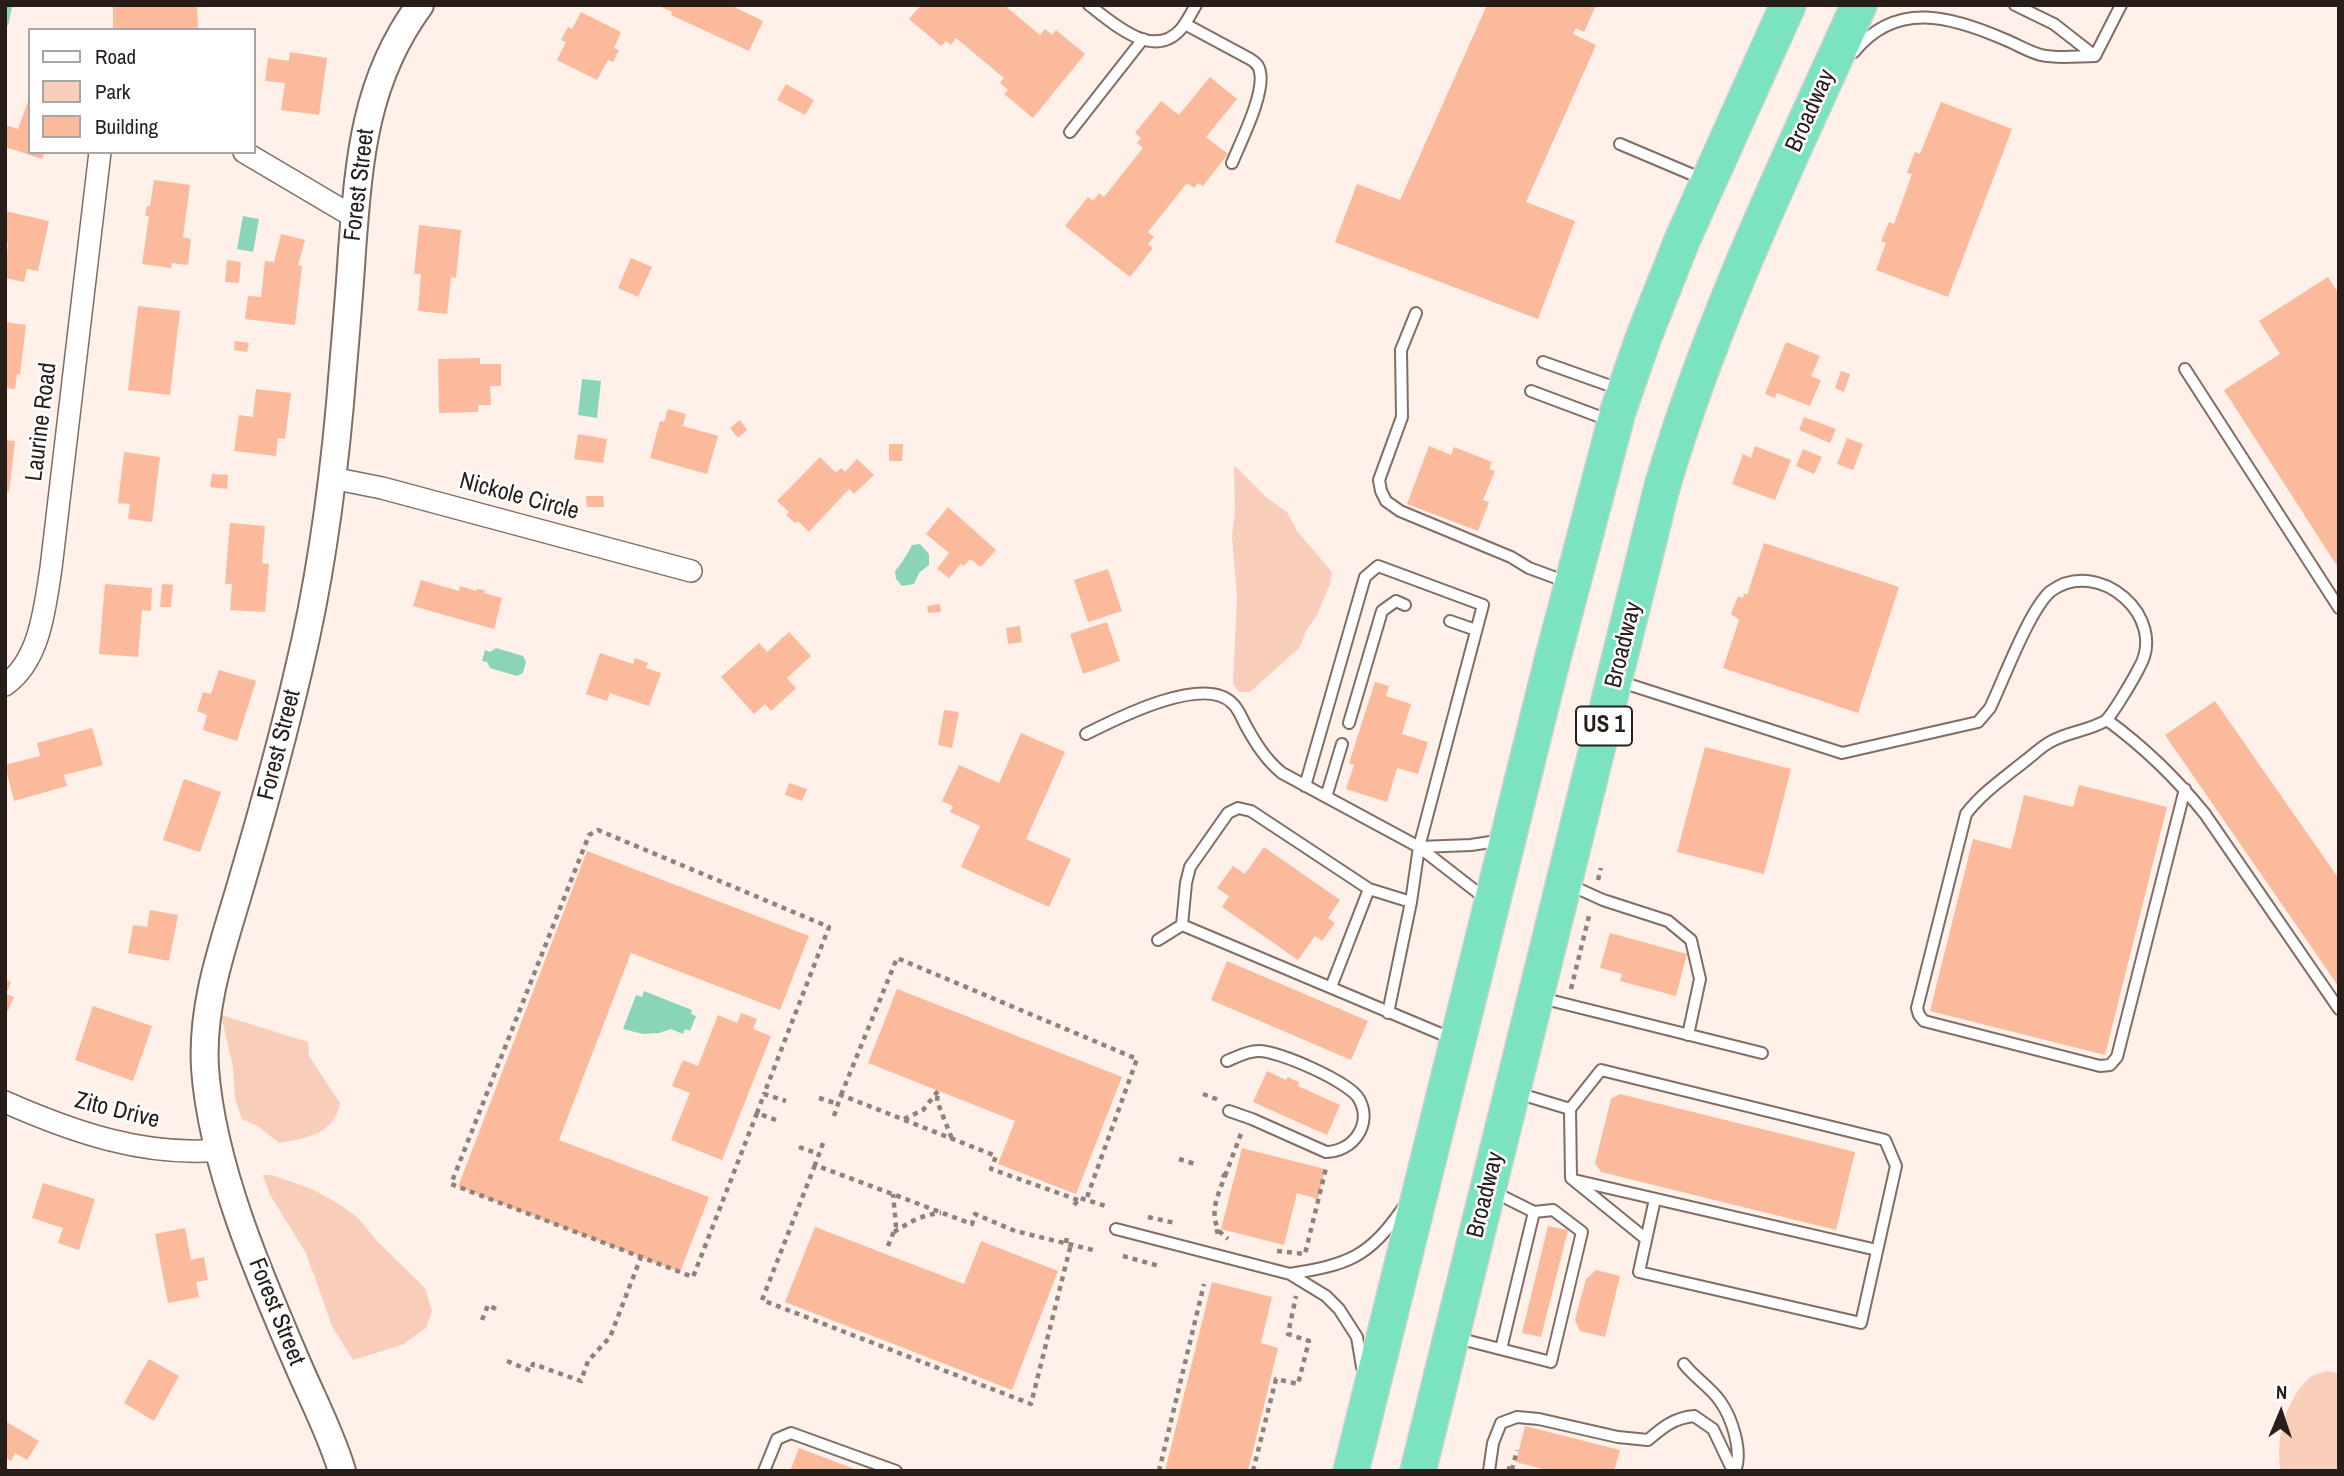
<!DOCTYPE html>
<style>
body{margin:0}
#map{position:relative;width:2344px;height:1476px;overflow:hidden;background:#fff0e9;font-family:"Archivo Narrow",sans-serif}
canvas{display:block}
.frame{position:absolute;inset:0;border:7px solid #271e1a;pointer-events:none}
.legend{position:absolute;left:28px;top:28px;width:228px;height:126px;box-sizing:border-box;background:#fff;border:2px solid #a9a5a3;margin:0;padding:9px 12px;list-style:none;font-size:21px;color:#271e1a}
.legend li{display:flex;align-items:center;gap:14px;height:35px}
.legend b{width:35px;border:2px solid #a9a5a3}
.north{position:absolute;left:2246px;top:1378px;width:70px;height:70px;-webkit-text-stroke:5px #fff;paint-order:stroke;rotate:2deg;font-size:19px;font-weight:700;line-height:28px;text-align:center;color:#271e1a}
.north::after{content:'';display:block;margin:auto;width:24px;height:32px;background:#271e1a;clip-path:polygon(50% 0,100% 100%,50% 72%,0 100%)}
</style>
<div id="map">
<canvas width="2344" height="1476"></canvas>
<div class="frame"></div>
<ul class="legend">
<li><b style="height:9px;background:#fff"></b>Road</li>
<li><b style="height:19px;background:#f8cebb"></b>Park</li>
<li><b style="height:19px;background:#fbba9c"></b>Building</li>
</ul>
<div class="north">N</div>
</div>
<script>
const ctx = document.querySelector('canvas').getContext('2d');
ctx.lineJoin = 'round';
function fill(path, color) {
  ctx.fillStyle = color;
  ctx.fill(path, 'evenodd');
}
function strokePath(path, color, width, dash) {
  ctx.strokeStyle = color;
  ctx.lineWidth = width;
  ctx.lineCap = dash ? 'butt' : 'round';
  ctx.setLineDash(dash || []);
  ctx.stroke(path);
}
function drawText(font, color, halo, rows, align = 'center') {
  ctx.font = font + ' "Archivo Narrow",sans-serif';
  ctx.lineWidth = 5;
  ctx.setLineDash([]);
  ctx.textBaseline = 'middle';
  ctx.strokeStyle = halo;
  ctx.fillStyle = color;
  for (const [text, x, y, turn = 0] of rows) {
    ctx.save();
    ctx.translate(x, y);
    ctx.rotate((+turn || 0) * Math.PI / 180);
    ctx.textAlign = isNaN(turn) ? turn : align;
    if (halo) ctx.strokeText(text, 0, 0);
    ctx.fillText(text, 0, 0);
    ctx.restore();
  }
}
const green = new Path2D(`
 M1234 465 1267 498 1287 512 1297 531 1332 572 1330 584 1317 615 1306 631 1299 648 1250 692H1239L1233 684 1237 597 1232 536 1235 512Z
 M221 1015 308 1042 309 1056 340 1103C334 1135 306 1138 279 1143L259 1127 242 1119 235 1099 233 1067Z
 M263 1175H272L312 1189 339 1204 358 1218 377 1241 425 1288 432 1311 426 1328 402 1345 353 1360 332 1326 306 1253 270 1195Z
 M2328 1371 2339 1373V1471H2281C2274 1442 2286 1400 2308 1379 2313 1374 2321 1373 2328 1371Z`);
const water = new Path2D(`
 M243 216 259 219 253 252 237 249Z
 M582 379 601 381 597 418 578 415Z
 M920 544 929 554V565L919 573 914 584 902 586 896 579 895 571C900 566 910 550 912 545Z
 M496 648 523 656 526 662 523 673 517 676 490 668 487 662 482 661 485 650 490 652Z
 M644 991 692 1010 691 1014 696 1016 690 1031 685 1029 683 1034 671 1029 659 1033 643 1034 623 1029 636 995 642 997Z`);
const stream = new Path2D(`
 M5 23 9 5`);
const building = new Path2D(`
 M170 5H197L198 30H113V7Z
 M657 5H730L763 21 749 51 671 15 672 12Z
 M921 5H1004L1040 35 1045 29 1052 35 1056 30 1085 54 1033 118 1004 94 1008 90 1000 83 1004 78 956 38 951 45 946 41 941 46 909 19Z
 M1487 5H1596L1584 32 1576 28 1573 34 1596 45 1526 202 1575 221 1538 319 1335 242 1357 184 1400 200Z
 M581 12 621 32 614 48 619 50 613 62 608 60 597 80 557 60 566 42 561 40 568 27 572 29Z
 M290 52 327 58 319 115 281 110 285 83 265 81 268 58 289 61Z
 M1210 77 1237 99 1206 137 1228 154 1203 186 1198 183 1194 188 1187 183 1148 232 1154 237 1148 244 1153 248 1130 277 1065 226 1088 197 1093 201 1099 193 1104 197 1143 148 1137 143 1141 138 1135 133 1161 101 1179 115Z
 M786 84 814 100 805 115 777 100Z
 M30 96V152H45L42 159 5 147V125L18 129Z
 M1941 102 2012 129 1948 297 1876 270 1886 243 1881 241 1889 222 1894 224 1912 174 1907 173 1915 152 1920 154Z
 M154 180 190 185 183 237 191 239 188 265 172 263 171 268 142 264 149 216H145L147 206H150Z
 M5 211 49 221 38 271 27 269 24 282 5 278 8 243H5Z
 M419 225 461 230 456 278 451 277 447 314 418 311 421 274H414Z
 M281 234 305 240 298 265 302 266 295 325 245 319 248 296 261 297 265 261 274 262Z
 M631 258 652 267 638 297 618 288Z
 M227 260 241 262 239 283 225 282Z
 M2328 277 2339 294V569L2224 390 2280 354 2259 321Z
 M138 306 180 311 170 395 128 390Z
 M5 322 26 325 20 375 17 374 15 389 5 388Z
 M235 341 249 343 247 352 234 350Z
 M1786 342 1820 356 1811 376 1821 380 1810 406 1777 393 1775 398 1765 394Z
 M480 358V364H501V386H490L491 405H478V412L439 413 438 359Z
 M1841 371 1850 374 1844 392 1835 388Z
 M256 389 291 393 285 439 278 438 276 456 234 451 239 415 253 417Z
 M668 409 686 414 683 426 718 436 707 474 650 458 660 421 664 422Z
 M1804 417 1836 429 1830 443 1799 430Z
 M740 420 747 430 738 438 730 428Z
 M578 434 607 439 603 463 574 459Z
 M1847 438 1863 444 1853 470 1837 464Z
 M5 440 15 441 9 492 5 491Z
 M889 444H903L902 461H889Z
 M1429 446 1451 455 1454 447 1492 462 1489 469 1495 471 1483 500 1489 502 1478 531 1407 504Z
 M1755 446 1791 460 1775 500 1732 484 1743 454 1751 458Z
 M1803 449 1822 457 1814 474 1796 466Z
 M124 452 160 457 152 522 128 519 130 504 118 503Z
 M820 457 836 473 841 468 845 472 857 459 874 475 854 494 849 489 809 532 798 521 795 523 786 515 789 512 777 501Z
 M212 474 228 475 227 489 210 487Z
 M586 496H603L604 507H587Z
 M948 507 996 550 981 567 970 559 964 566 961 564 949 578 937 569 949 553 926 534Z
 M230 523 265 526 262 563 269 564 265 612 230 610 232 584H225Z
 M1764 543 1899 587 1858 713 1723 668 1739 620 1731 614 1738 596 1743 598 1744 593 1747 595Z
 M1108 569 1122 611 1088 622 1074 580Z
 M421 580 459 591 460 586 476 591 477 589 485 590 484 593 502 598 494 629 413 606Z
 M105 584 152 588 151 611 142 610 138 657 99 654Z
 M162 584 173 585 171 607H160Z
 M940 604 941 612 928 613 927 606Z
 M1107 622 1120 661 1083 674 1070 634Z
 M1020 626 1022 642 1008 644 1006 628Z
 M789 632 811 656 787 678 796 688 771 711 765 704 754 714 721 677 759 643 767 652Z
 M600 653 633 664 635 658 648 663 646 668 661 673 649 706 610 693 607 701 586 694Z
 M219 670 256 681 237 741 203 730 207 715 197 711 203 692 211 694Z
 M1375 682 1389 686 1386 696 1411 704 1402 734 1428 742 1418 774 1397 768 1387 802 1346 789 1354 765 1349 763Z
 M2215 701 2339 879V987L2165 735Z
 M944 710 959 712 952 748 938 745Z
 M92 728 103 765 64 775 67 786 14 801 5 765 40 756 37 743Z
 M1021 733 1065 752 1026 839 1071 859 1049 907 961 867 980 826 950 812 953 806 942 801 959 765 999 783Z
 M1705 747 1791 769 1764 874 1677 852Z
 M184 779 221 792 200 852 163 840Z
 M789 783 807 789 802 801 785 795Z
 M2079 785 2167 807 2105 1055 1930 1011 1973 839 2011 849 2024 795 2073 807Z
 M1264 847 1340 900 1328 918 1335 923 1322 941 1315 936 1298 960 1222 907 1229 896 1217 888 1233 866 1245 874Z
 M587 851 809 936 780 1010 631 953 559 1140 709 1197 680 1272 458 1187Z
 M150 910 178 915 169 961 128 953 133 925 147 927Z
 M1610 933 1687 954 1676 996 1620 981 1622 974 1600 968Z
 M1227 961 1368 1021 1351 1060 1211 1000Z
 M5 980 11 982 6 994 14 997 5 1017Z
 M897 989 1122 1077 1076 1194 998 1164 1015 1121 868 1063Z
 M93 1006 152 1026 133 1081 75 1060Z
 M741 1013 757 1019 753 1029 771 1036 722 1160 671 1140 690 1093 672 1086 683 1060 698 1066 718 1015 737 1023Z
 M1267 1071 1286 1080 1288 1077 1299 1082 1298 1086 1340 1105 1327 1135 1253 1102Z
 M1620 1094 1855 1152 1836 1230 1601 1172 1595 1163 1611 1099Z
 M1242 1148 1325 1169 1318 1199 1297 1193 1284 1245 1221 1229Z
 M43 1183 95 1199 79 1250 58 1243 63 1228 32 1218Z
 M1548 1226 1568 1230 1541 1337 1522 1333Z
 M815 1227 964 1284 981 1241 1058 1271 1012 1390 785 1302Z
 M185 1228 191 1260 204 1257 208 1280 196 1282 199 1297 168 1303 155 1234Z
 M1596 1270 1620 1276 1605 1337 1580 1331 1575 1320 1586 1279Z
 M1212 1282 1272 1297 1261 1343 1278 1348 1248 1471H1165Z
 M149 1359 179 1376 154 1421 124 1403Z
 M5 1421 39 1441 27 1460 15 1453 11 1461 5 1457Z
 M1525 1426 1620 1450 1614 1471H1550L1516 1462Z
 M799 1448 860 1471H790Z`);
const path = new Path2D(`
 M1598 880 1601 868
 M1571 989 1590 912
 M1203 1094 1219 1100
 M841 1095 897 958 1137 1059 1086 1200
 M819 1098 838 1104
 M757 1113 693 1277 451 1184 589 835 598 830 829 927 764 1094
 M834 1116 841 1095 996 1156 991 1169 1078 1200
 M904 1119 923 1110 938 1091 937 1101 952 1139
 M776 1120 757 1113 764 1094 786 1101
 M823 1143 815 1165 972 1224 975 1214 1015 1231 1093 1250
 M799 1147 819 1154
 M1179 1159 1198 1165
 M815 1165 762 1300 1031 1404 1071 1244
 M1225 1176 1242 1131
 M1074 1205 1080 1198 1109 1207
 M1148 1217 1175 1223
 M1219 1231 1228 1239
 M894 1232C908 1223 923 1214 941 1213
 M1215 1232 1219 1231C1209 1212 1218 1195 1225 1176L1221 1174
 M1066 1243 1067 1236
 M888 1246 896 1226 893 1194
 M1277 1251 1305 1254 1326 1168
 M1123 1256 1159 1266
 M482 1320 488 1305 496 1309
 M507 1361 531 1371 533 1364 581 1381 588 1361 610 1337 641 1257
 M1507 1468 1517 1471
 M1512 1470 1517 1450
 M1159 1471 1204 1284
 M1253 1471 1276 1379 1298 1384 1309 1341 1288 1334 1296 1296`);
const service = new Path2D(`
 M1089 5C1113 23 1153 61 1181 29 1187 22 1191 13 1196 5
 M1185 24 1250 59C1255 62 1259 65 1260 72 1265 94 1241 141 1232 163
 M1854 52C1896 0 1951 16 2006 40 2018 45 2029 52 2041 55 2058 59 2078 56 2095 56L2054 24 2015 5
 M2095 56 2121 5
 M1070 132 1143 39
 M1620 144 1705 180
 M1416 313 1401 350 1402 417 1379 480 1381 491 1386 501 1400 511 1511 557 1529 568 1567 582
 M1543 362 1622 390
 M2185 369 2339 608
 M1531 391 1611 421
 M1450 621 1476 630
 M1618 681 1842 753 1978 722 1990 708C2003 681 2030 608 2051 591 2098 556 2169 617 2139 668 2134 678 2112 716 2105 721 2088 731 2067 732 2050 742 2041 747 2033 755 2025 761 2004 778 1982 793 1966 814L1917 1008 1919 1015 1924 1021 2100 1066 2110 1065 2117 1057 2185 789
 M2107 720C2144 747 2176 778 2205 814L2339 1009
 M1349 723 1382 611 1396 601 1405 605
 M1086 734C1116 719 1203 674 1232 703 1239 709 1242 719 1246 726 1256 744 1266 760 1282 773L1419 847 1486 899
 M1305 786 1365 577 1378 566 1483 605 1419 847 1411 902 1388 1013
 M1326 797 1342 744
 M1419 847 1471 845 1503 840
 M1570 885 1603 900 1668 921 1691 940 1700 979 1688 1035
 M1182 925 1186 883 1190 867 1228 813 1238 808 1251 811 1369 889 1411 902
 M1158 940 1182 925 1453 1039
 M1331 987 1369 889
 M1541 998 1762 1053
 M1227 1061C1237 1057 1247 1051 1258 1051 1277 1050 1350 1082 1359 1099 1373 1124 1353 1152 1326 1152L1252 1119 1229 1111
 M1517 1093 1570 1109 1571 1178 1646 1239
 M1570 1109 1601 1070 1885 1140 1896 1166 1861 1323 1639 1272 1655 1199
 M1574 1180 1877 1250
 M1116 1229 1290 1274 1326 1296 1339 1309 1357 1337 1362 1367
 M1290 1274C1349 1264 1368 1258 1403 1208
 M1457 1338 1551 1362 1582 1232 1553 1210 1534 1212 1494 1192
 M1501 1349 1534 1212
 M1684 1364C1695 1378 1710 1387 1720 1401 1732 1418 1743 1451 1735 1471
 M764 1471 777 1439 791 1433 896 1471
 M1489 1471 1493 1443 1501 1423 1517 1417 1539 1419 1618 1437 1648 1440C1663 1427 1674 1418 1694 1416L1713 1429 1733 1471`);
const minor = new Path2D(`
 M244 152 354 217
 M332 478 382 488 691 571
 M5 685C40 661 45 607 51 568L100 152
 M5 1102C73 1132 145 1157 220 1150`);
const tertiary = new Path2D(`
 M342 1471C331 1434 313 1400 298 1365 259 1275 212 1166 205 1068 201 1000 226 938 244 874 264 806 283 737 299 668 320 581 332 492 340 404 344 353 349 302 352 251 359 161 364 81 420 5`);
const trunk = new Path2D(`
 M1351 1471 1552 661 1618 411 1644 336 1683 238 1788 5
 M1418 1471 1662 487C1711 320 1787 164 1859 5`);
const shields = [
 [1604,726,56]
];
const shieldNames = [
 ["US 1",1604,726]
];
const streetNames = [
 ["Broadway",1811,111,-66],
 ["Forest Street",360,185,-83],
 ["Laurine Road",42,422,-83],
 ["Nickole Circle",519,497,15],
 ["Broadway",1624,645,-76],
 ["Forest Street",280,745,-76],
 ["Zito Drive",117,1111,14],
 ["Broadway",1486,1195,-76],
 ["Forest Street",276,1312,68]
];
fill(green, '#f8cebb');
fill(water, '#8ad5b8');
strokePath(stream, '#8ad5b8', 7);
fill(building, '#fbba9c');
strokePath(service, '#826d63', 14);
strokePath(minor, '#826d63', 24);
strokePath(tertiary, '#826d63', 30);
strokePath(trunk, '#d4d2d1', 38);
strokePath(path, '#8d827c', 4.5, [5, 5]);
strokePath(service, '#fff', 10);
strokePath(minor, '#fff', 21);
strokePath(tertiary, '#fff', 26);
strokePath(trunk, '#7be3c0', 35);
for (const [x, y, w] of shields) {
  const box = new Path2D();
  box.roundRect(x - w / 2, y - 19.5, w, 39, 5);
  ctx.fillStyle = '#fff';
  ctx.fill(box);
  strokePath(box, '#271e1a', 2);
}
drawText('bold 23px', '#271e1a', null, shieldNames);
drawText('24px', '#271e1a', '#fff', streetNames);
</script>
